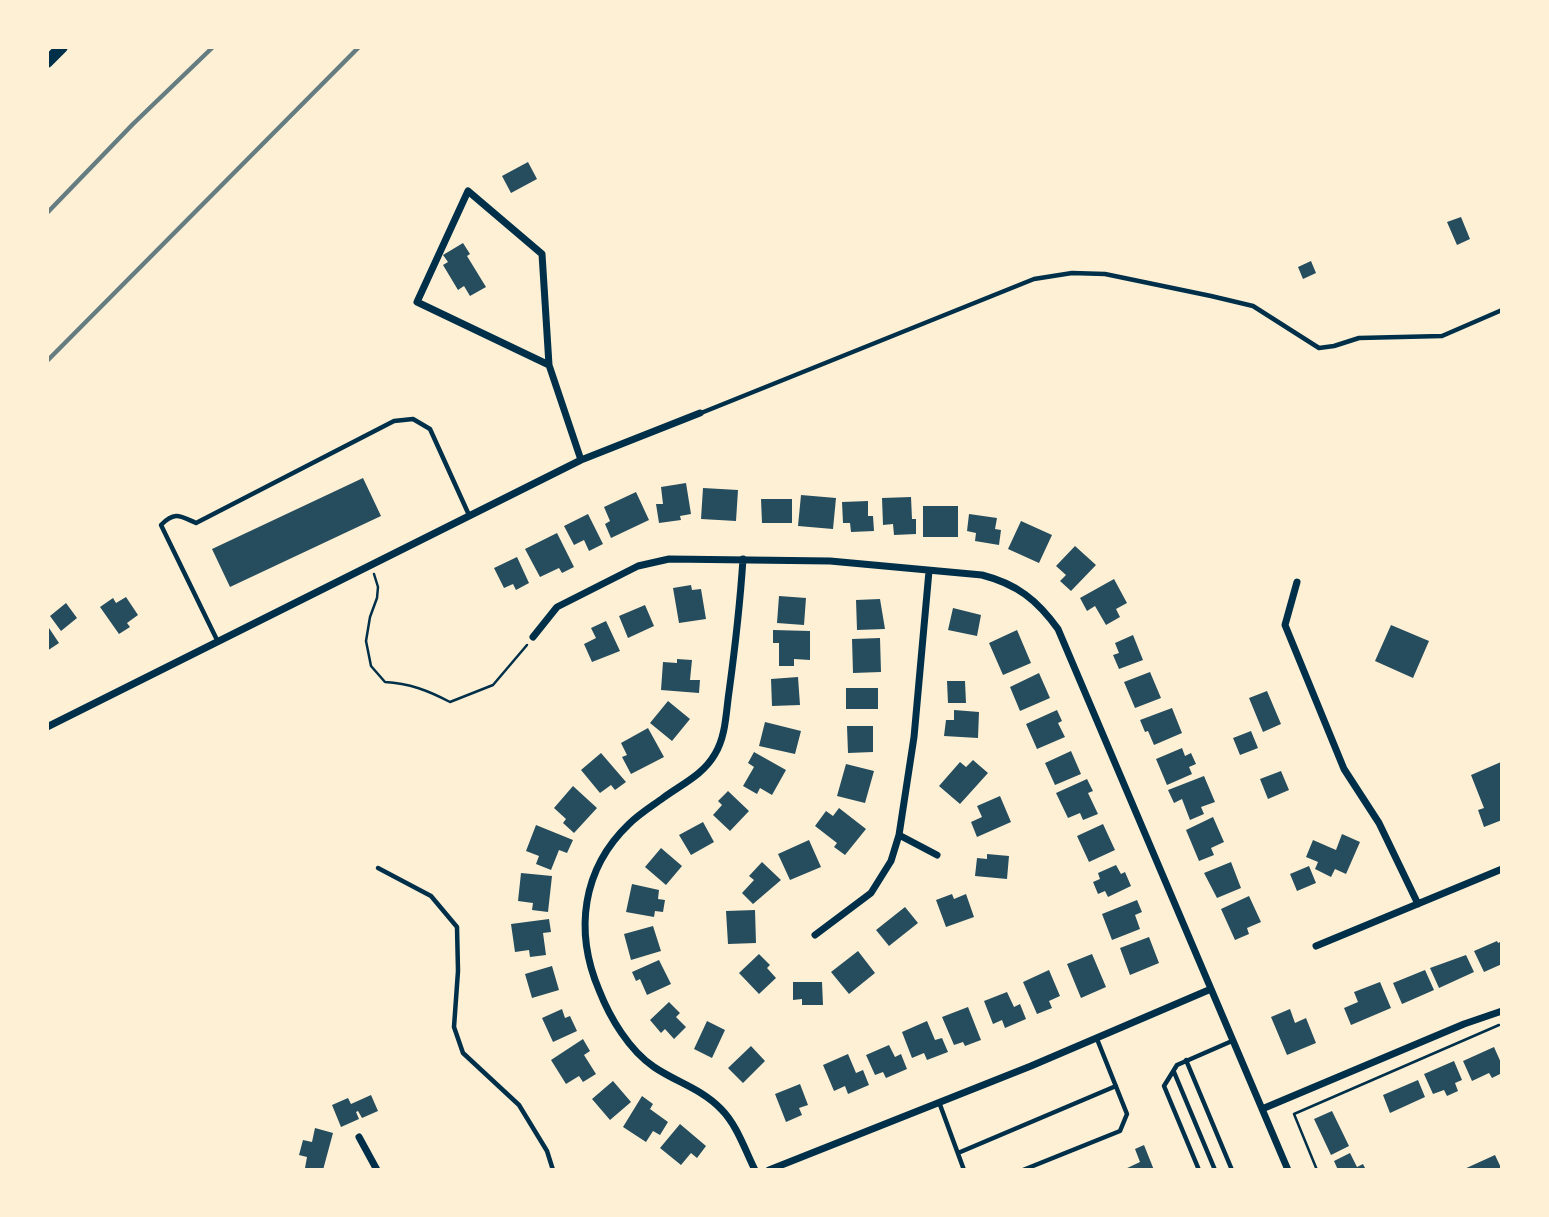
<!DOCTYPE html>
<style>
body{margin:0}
#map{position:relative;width:1549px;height:1217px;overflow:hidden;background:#fdf0d5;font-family:"PT Serif",serif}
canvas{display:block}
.frame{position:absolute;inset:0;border:49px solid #fdf0d5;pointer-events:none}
</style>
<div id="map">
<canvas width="1549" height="1217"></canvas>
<div class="frame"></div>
</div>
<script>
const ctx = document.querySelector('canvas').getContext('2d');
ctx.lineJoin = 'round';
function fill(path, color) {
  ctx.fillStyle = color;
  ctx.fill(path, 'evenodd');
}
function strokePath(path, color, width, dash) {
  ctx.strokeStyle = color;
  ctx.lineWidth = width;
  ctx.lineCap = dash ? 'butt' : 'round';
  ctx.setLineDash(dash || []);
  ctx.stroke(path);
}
const building = new Path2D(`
 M528 162 537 179 511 193 502 176Z
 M1461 217 1470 239 1457 245 1447 222Z
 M463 243 470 254 467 256 486 287 470 296 464 286 458 290 443 265 448 262 443 255Z
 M1311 261 1316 273 1303 279 1298 267Z
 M363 478 381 516 230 587 212 549Z
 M686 483 691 514 680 516 681 520 659 523 656 504H663L661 487Z
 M703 488 738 490 736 521 701 519Z
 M636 492 649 520 611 538 605 524 610 521 604 507Z
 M801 495 836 498 833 529 798 526Z
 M911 497 912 519H916V534L894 535 893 524 883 525 882 498Z
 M761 499H792V523H762Z
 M868 501V516H873L874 531 851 532 850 523H843L842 502Z
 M923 506H958V537H923Z
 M588 514 603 544 589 551 584 540 574 545 564 526Z
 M969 514 997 518 995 529 1001 530 999 545 975 541 976 533 967 531Z
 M1021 521 1052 535 1039 563 1008 549Z
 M557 533 574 567 562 573 559 568 540 577 525 549Z
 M1075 546 1096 565 1071 591 1060 581 1066 575 1056 566Z
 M517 557 529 583 516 590 513 584 504 588 494 568Z
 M1114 579 1127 603 1116 609 1120 617 1106 625 1095 606 1087 611 1080 598Z
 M691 585 692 590 701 589 706 619 679 623 673 588Z
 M779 596 806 598 804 625 777 623Z
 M126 597 138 615 127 623 130 627 119 634 100 607 113 598 116 603Z
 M880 599 885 629 857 630 856 600Z
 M66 603 77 618 61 631 50 616Z
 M645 605 654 626 628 638 619 616Z
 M953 608 981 615 977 636 948 630Z
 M606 621 620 651 592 662 584 644 596 638 591 628Z
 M47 625 59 643 47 651Z
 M1391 625 1429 641 1413 678 1375 661Z
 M773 630 810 631V660L794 659V666H779V643H773Z
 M1017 630 1031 663 1003 675 989 643Z
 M1133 635 1143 660 1119 669 1113 655 1119 653 1115 643Z
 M880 638 881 672 853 673 852 639Z
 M677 659 692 660 690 680H700L699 693 661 690 663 662 677 663Z
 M1150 672 1161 698 1135 708 1124 682Z
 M1039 673 1050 698 1020 711 1010 687Z
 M798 677 800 705 772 706 771 679Z
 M947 681H965L966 703H948Z
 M846 688H878V709H846Z
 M1267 691 1281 724 1263 732 1249 698Z
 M668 701 690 719 672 741 650 723Z
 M1172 708 1182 733 1154 745 1148 731 1145 732 1140 720Z
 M954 710 979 712 978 738 944 736 946 720H954Z
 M1057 710 1062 721 1058 723 1065 737 1037 749 1026 724Z
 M765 722 801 731 795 754 759 746Z
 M847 726H873V752L848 753Z
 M648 728 664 757 631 774 622 757 627 755 621 743Z
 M1251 731 1258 748 1240 755 1233 738Z
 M1182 748 1185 756 1191 753 1196 764 1189 767 1192 774 1167 785 1156 759Z
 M1071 751 1081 774 1055 785 1045 763Z
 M754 752 786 770 772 795 760 788 757 794 743 786 754 767 748 763Z
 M601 753 626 782 615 790 611 785 600 793 581 770Z
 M973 760 988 773 960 804 939 786 960 762 966 767Z
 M1501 762 1502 820 1484 827 1478 810 1484 808 1471 775Z
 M846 764 874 771 865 803 837 796Z
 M1281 771 1289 790 1268 799 1260 779Z
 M1204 776 1215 802 1201 807 1204 814 1190 820 1182 799 1174 803 1168 790Z
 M1087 779 1093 791 1088 793 1098 814 1083 820 1080 813 1068 818 1056 793Z
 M573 786 597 808 574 833 563 823 566 819 554 808Z
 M728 791 749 811 730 831 713 815 722 805 718 801Z
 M1000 796 1011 822 977 837 971 822 982 817 977 806Z
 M839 808 866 829 845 855 834 847 837 843 815 826 826 811 833 816Z
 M1213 817 1224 842 1211 848 1214 855 1199 861 1186 830Z
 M703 822 714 842 691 855 679 835Z
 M1103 824 1115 850 1089 862 1077 836Z
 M536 825 573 840 567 853 559 850 551 870 536 864 539 856 526 851Z
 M1342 834 1360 842 1346 874 1335 869 1331 877 1315 869 1318 862 1306 857 1313 840 1336 850Z
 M809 840 821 867 790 880 778 854Z
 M661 848 682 866 666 885 645 867Z
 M987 854 1009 856 1007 879 975 876 977 858 987 859Z
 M762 862 781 880 753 904 742 893 754 880 749 876Z
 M1231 862 1241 888 1217 898 1204 873Z
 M1116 865 1121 874 1125 872 1131 886 1108 897 1105 891 1098 894 1093 882 1100 879 1098 873Z
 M1309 866 1316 883 1297 891 1290 874Z
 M521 873 552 876 548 912 532 910 533 903 518 901Z
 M632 884 659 890 658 899 665 900 663 912 655 911 654 917 626 912Z
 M952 894 954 899 966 894 974 917 946 927 936 900Z
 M1249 896 1261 922 1247 928 1249 934 1235 940 1221 909Z
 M1137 900 1142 912 1135 915 1140 929 1112 940 1102 914Z
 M905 907 918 923 889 946 876 930Z
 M755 910 756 943 728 944 726 911Z
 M549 919 551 932 543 933 546 955 530 957 529 950 515 952 511 924Z
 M653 926 661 951 631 960 624 934Z
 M1149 937 1159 963 1130 975 1120 948Z
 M1497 941 1498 943 1502 941V964L1484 972 1474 951Z
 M858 951 875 973 849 994 831 972Z
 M759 954 770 965 767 968 776 978 759 994 739 973Z
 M1092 954 1106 987 1081 998 1067 964Z
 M1466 955 1474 972 1439 988 1430 968Z
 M659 960 671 984 647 995 640 979 636 981 632 972Z
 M552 966 559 990 532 998 525 974Z
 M1049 970 1060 996 1049 1001 1052 1008 1037 1014 1023 982Z
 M1425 970 1434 990 1402 1004 1393 983Z
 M793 982H822L823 1005H802V999L793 1000Z
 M1380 982 1391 1008 1351 1025 1344 1008 1358 1002 1354 992Z
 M1007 992 1014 1007 1020 1004 1026 1019 1005 1028 1002 1020 993 1024 984 1001Z
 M669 1002 680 1013 676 1017 686 1027 674 1039 665 1029 661 1033 650 1020Z
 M968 1007 981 1040 965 1046 963 1042 954 1045 942 1017Z
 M562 1009 565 1018 570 1016 577 1031 553 1042 542 1018Z
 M1290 1009 1295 1023 1306 1018 1316 1043 1287 1055 1271 1017Z
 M707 1021 725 1030 712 1058 694 1049Z
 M927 1021 935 1040 942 1038 948 1052 927 1060 924 1053 912 1058 902 1032Z
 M583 1039 590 1051 584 1055 596 1074 583 1082 579 1076 566 1084 551 1060Z
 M889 1045 895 1057 901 1054 907 1069 886 1078 883 1072 875 1075 866 1055Z
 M751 1046 765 1061 743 1083 728 1068Z
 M1494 1047 1502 1065V1073L1492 1078 1489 1073 1472 1081 1463 1061Z
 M848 1054 856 1073 863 1070 869 1085 848 1094 845 1086 834 1091 823 1065Z
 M1454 1061 1462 1080 1455 1083 1458 1091 1447 1096 1444 1090 1433 1094 1424 1074Z
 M1418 1080 1425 1097 1390 1113 1383 1095Z
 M613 1081 631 1102 610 1120 592 1099Z
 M800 1084 808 1105 799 1108 802 1115 786 1122 775 1094Z
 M371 1095 378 1111 362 1118 358 1111 356 1112 359 1119 341 1127 332 1105 348 1098 351 1104Z
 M642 1096 653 1104 650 1109 668 1122 660 1135 653 1131 646 1142 623 1127Z
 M1332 1111 1349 1146 1331 1155 1314 1119Z
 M680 1124 706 1146 697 1158 691 1153 681 1165 660 1148Z
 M315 1128 333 1133 323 1170 305 1168 307 1157 299 1155 303 1140 312 1142Z
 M1144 1145 1154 1170H1123L1140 1162 1135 1149Z
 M1350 1153 1357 1167 1363 1164 1366 1170H1338L1334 1161Z
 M1495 1155 1502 1170H1462Z`);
const path = new Path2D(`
 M374 574 378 587 377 598 370 617 366 641 371 666 385 682C409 683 429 691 450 702L493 685 527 645
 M1317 1170 1294 1114 1499 1025`);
const service = new Path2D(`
 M701 413 1034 279 1072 273 1105 274 1211 296 1253 306 1319 348 1334 346 1359 338 1442 336 1502 310
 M218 642 161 525C175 511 180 516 196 523L394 421 413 419 430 429 469 515
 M378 868 431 896 457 927 458 971 454 1027 463 1053 519 1105 547 1151 553 1170
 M1186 1060 1232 1170
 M1174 1072 1215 1170
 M939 1102 964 1170
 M958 1153 1116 1086
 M1023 1170 1120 1131 1127 1114 1097 1039
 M1199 1170 1164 1086 1177 1065 1232 1041`);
const minor = new Path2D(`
 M549 365 542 254 468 191 417 302 549 365 581 460
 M743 559C740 604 735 648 729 692 726 712 726 736 715 754 703 775 682 784 663 798 652 806 639 814 629 824 582 869 574 931 599 990 610 1018 629 1050 654 1067 676 1082 702 1089 721 1109 737 1125 745 1150 755 1170
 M1297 582 1285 625 1344 769 1379 823 1418 904
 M533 637 557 607 638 566 669 559 830 561 982 575C1017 584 1037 600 1058 629L1288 1170
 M47 727 581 460 700 413
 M899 835 937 855
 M815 935 871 893 891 861 899 835 914 737 929 571
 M1316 946 1502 869
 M1262 1109 1464 1024 1502 1011
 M359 1137 377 1170
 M769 1170 1031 1066 1211 989`);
const secondary = new Path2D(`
 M47 62 62 47`);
const rail = new Path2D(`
 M47 213 133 124 213 47
 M47 361 359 47`);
fill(building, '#264d5e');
strokePath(path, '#003049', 2.5);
strokePath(service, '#003049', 4.5);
strokePath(minor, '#003049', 7);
strokePath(secondary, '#003049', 12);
strokePath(rail, '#657d81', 4.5);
</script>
